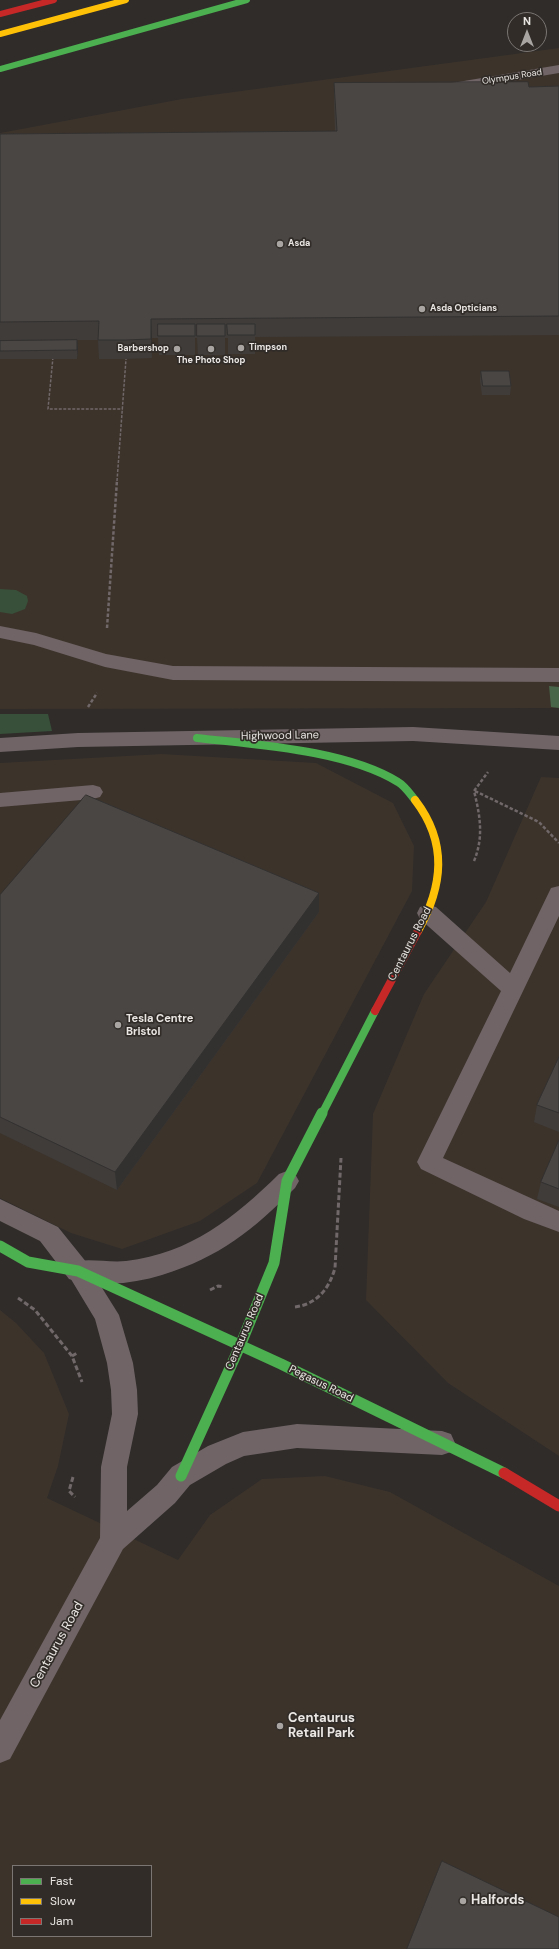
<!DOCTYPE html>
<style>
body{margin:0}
#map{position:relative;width:559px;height:1949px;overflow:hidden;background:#2f2c2a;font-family:"DM Sans",sans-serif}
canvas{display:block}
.legend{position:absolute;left:12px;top:1865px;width:140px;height:72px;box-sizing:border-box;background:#312c28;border:1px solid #7b7673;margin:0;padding:5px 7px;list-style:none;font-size:12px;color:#e9e6e3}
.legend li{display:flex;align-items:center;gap:8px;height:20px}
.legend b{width:20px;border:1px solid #7b7673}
.north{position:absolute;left:507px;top:12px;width:40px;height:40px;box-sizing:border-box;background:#312c28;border:1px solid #7b7673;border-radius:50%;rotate:0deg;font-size:11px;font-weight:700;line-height:16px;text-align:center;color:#e9e6e3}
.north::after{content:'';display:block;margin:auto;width:14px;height:18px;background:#a8a5a2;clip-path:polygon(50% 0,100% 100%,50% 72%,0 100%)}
</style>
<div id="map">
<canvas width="559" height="1949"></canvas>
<ul class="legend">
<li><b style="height:5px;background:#4caf50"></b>Fast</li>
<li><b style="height:5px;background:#ffc107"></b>Slow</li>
<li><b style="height:5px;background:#c62828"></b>Jam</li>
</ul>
<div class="north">N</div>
</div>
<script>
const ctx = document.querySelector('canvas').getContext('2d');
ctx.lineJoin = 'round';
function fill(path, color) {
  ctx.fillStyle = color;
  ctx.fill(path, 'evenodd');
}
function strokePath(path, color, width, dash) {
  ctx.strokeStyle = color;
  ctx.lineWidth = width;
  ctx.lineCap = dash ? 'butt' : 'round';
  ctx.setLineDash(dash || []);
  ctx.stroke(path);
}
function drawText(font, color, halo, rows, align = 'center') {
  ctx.font = font + ' "DM Sans",sans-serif';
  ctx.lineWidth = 3.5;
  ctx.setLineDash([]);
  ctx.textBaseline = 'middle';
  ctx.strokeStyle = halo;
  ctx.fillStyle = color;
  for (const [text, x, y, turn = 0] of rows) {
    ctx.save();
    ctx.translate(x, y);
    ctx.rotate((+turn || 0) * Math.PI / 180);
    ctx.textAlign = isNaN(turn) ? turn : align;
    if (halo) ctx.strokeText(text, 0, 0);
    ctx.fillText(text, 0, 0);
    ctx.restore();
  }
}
const built = new Path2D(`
 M559 48V708L0 709V133L182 99Z
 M162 754 316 763 393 803 414 846 412 891 257 1183 200 1221 122 1249 71 1233 0 1198V763Z
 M541 777 559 778V1456L448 1383 366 1300 373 1114 424 994 486 902Z
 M0 1310 16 1323 44 1353 69 1414 58 1466 47 1498 178 1560 210 1515 262 1479 325 1476 390 1492 559 1586V1949H0ZM13 1866H151V1936H13Z`);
const green = new Path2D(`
 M0 589 16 590 27 596 28 601 25 609 12 614 0 612Z
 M0 714H48L52 731 0 734Z`);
const forest = new Path2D(`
 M549 686 559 687V708L551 707Z`);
const pathFar2 = new Path2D(`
 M53 357 48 409H123
 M117 481 126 359`);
const pathFar1 = new Path2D(`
 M107 628 117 480
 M88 707 97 693
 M475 791 539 822 559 843
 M474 861C484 837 480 815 474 791L488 772`);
const path = new Path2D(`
 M210 1290 218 1286 224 1287
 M18 1298 35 1310 72 1356 82 1382
 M295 1307C317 1304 329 1289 335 1268L341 1158
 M72 1356 77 1353
 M73 1477 69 1491 75 1497`);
const lane = new Path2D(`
 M559 65V73L452 91 447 90 445 87 447 84 452 83Z
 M0 626 36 633 106 654 173 666 559 668V682L173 680 105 667 34 645 0 638Z
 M93 785 100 787 103 792 100 797 93 799 0 807V793Z
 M559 886V916L443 1158 559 1211V1232L524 1219 421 1169 417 1162 501 991 420 919 417 913 420 907 428 905 436 907 510 973 551 888Z
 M0 1199 58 1227 87 1263 90 1271 87 1279 78 1282 69 1279 40 1241 0 1221Z`);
const street = new Path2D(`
 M413 727 559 736V750L413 741 78 747 0 752V738L78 733Z
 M287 1171 295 1174 299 1181 295 1188C253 1230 220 1257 162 1275 142 1281 120 1285 99 1283L119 1315 133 1363 137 1390 138 1414 127 1467V1511L157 1485 172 1467 208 1446 243 1432 297 1424 442 1431 451 1434 455 1443 451 1452 442 1455 297 1448 244 1456 226 1464 190 1485 175 1503 123 1549 10 1759 0 1763V1720L100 1538 101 1467 112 1414 111 1390 107 1363 95 1319 66 1271 69 1263C87 1257 107 1263 126 1261 191 1253 234 1218 279 1174Z`);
const fastFar2 = new Path2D(`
 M0 69 247 0`);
const fastFar1 = new Path2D(`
 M197 738C258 745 346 750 398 782 405 786 410 794 415 800
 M322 1114 375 1011`);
const fast = new Path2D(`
 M0 1246 28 1262 78 1271 281 1364 504 1473
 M181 1476 240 1346 274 1263 287 1181 322 1113`);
const slowFar1 = new Path2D(`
 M0 34 126 0`);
const slow = new Path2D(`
 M415 800C448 843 443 886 418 931`);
const jamFar2 = new Path2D(`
 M0 14 54 0`);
const jamFar1 = new Path2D(`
 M375 1011 418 931`);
const jam = new Path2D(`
 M504 1473 559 1506`);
const wall = new Path2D(`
 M334 83 529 87 559 86V335L255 337V354H228V338H225V355H198L197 338H195V355H159L158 338H152V358L126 359H99L98 340H77L78 349 77 359H0V134L335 131 334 101Z
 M481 371 511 386 510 395H482L480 380Z
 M319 893V912L117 1190 0 1133V895Z
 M559 1057V1132L534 1122 537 1105Z
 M559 1140V1207L537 1199 541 1182Z`);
const shadedWall = new Path2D(`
 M151 319 152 338V358L151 339Z
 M77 340 78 349 77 359Z
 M319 893V912L117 1190 115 1172Z`);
const building = new Path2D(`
 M528 82 529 87 559 86V316L151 319V339L125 340H98L99 321 0 322V134L337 131 334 83Z
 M158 324H195V336H158Z
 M197 324H225V336H197Z
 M227 324H255V335H228Z
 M77 340V350L0 351V341Z
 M481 371H509L511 386H483Z
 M86 795 319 893 115 1172 0 1117V895Z
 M559 1057V1113L537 1105Z
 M559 1140V1189L541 1182Z
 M442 1861 559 1917V1949H407Z`);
const markers = [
 [280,244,4,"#a8a5a2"],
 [422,309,4,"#a8a5a2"],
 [241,348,4,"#a8a5a2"],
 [177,349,4,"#a8a5a2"],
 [211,349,4,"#a8a5a2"],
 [118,1025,4,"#a8a5a2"],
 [280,1726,4,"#a8a5a2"],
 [463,1901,4,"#a8a5a2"]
];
const farStreetnames = [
 ["Olympus Road",512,77,-9]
];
const farPoinames = [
 ["Asda",288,244],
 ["Asda Opticians",430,309],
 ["Timpson",249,348],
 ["Barbershop",169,349,"right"],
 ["The Photo Shop",211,361,"center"]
];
const streetNames = [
 ["Highwood Lane",280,736,-1],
 ["Centaurus Road",410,944,-63],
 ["Centaurus Road",245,1332,-67],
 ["Pegasus Road",321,1384,26]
];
const poiNames = [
 ["Tesla Centre",126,1019],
 ["Bristol",126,1032]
];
const nearStreetnames = [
 ["Centaurus Road",57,1645,-61]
];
const nearPoinames = [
 ["Centaurus",288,1719],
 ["Retail Park",288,1734],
 ["Halfords",471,1901]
];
fill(built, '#3c332b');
fill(green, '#385039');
fill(forest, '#486449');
strokePath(pathFar2, '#706869', 1.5, [3, 1.5]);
strokePath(pathFar1, '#706869', 2.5, [3.5, 2]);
strokePath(path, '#706869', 3, [5, 2.5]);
fill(lane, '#706466');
fill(street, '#706466');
strokePath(fastFar2, '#4caf50', 6);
strokePath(fastFar1, '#4caf50', 8);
strokePath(fast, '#4caf50', 11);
strokePath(slowFar1, '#ffc107', 6);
strokePath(slow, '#ffc107', 8);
strokePath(jamFar2, '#c62828', 6);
strokePath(jamFar1, '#c62828', 8);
strokePath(jam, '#c62828', 11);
fill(wall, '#3f3c3a');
fill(shadedWall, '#333130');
fill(building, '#494644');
strokePath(building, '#333130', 1);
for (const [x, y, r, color] of markers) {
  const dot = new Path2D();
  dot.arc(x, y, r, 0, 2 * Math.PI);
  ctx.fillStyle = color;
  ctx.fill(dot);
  strokePath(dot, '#312c28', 1.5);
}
drawText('9px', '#e9e6e3', '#312c28', farStreetnames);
drawText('bold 9px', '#e9e6e3', '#312c28', farPoinames, 'left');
drawText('11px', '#e9e6e3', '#312c28', streetNames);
drawText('bold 11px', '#e9e6e3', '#312c28', poiNames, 'left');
drawText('13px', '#e9e6e3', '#312c28', nearStreetnames);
drawText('bold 13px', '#e9e6e3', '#312c28', nearPoinames, 'left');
</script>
